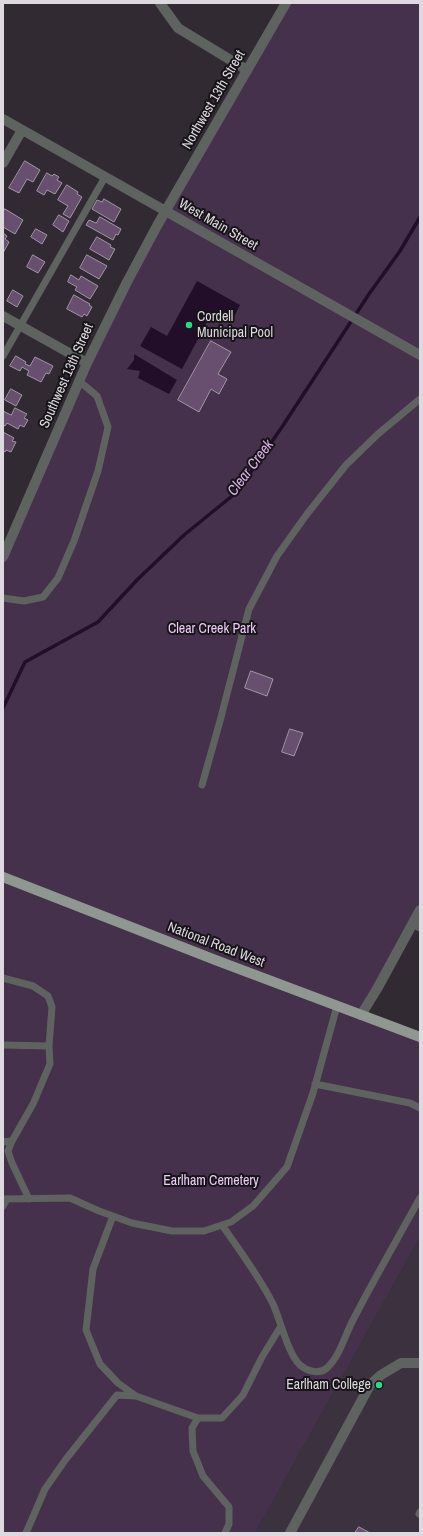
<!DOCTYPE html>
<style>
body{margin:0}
#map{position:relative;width:423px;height:1536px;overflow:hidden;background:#312a33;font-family:"Archivo Narrow",sans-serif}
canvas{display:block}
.frame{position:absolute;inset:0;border:4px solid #ddd9df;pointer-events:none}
</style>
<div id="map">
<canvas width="423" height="1536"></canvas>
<div class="frame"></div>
</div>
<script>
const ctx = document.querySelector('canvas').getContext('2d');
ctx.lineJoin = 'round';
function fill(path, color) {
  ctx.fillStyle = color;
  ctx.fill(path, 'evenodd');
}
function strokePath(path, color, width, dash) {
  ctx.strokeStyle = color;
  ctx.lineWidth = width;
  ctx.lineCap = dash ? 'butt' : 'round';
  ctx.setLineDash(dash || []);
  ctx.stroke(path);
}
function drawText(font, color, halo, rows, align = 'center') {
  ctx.font = font + ' "Archivo Narrow",sans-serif';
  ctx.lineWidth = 4;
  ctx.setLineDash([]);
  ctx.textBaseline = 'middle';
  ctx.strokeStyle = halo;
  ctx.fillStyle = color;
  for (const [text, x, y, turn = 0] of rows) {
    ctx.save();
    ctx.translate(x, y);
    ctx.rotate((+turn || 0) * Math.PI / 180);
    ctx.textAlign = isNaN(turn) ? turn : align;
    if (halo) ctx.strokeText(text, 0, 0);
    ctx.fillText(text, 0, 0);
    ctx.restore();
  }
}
const built = new Path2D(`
 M420 1237V1533H255Z`);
const green = new Path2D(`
 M286 3H420V910L362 1015 420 1037V1237L255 1533H3V557L127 282Z`);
const water = new Path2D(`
 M197 281 240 305 231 323 212 313 182 369 140 346 151 327 167 336Z
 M134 354 177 380 169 394 138 378 140 371 127 369 134 360Z`);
const stream = new Path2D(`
 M3 708 25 662 98 622 137 580 184 535 237 492 282 427 369 294 400 251 420 217`);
const building = new Path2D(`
 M25 161 40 170 33 182 27 179 19 193 9 188Z
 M47 173 52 176 54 174 59 177 57 180 62 183 55 194 47 190 44 195 37 191Z
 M67 185 78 192 77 194 82 197 70 218 63 214 68 206 58 200Z
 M104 199 121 209 114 222 92 209 97 200 102 202Z
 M5 209 23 220 15 234 3 227V213Z
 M59 215 69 221 63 232 53 225Z
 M100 217 121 229 118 235 116 234 113 240 86 225 89 220 96 223Z
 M36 229 47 235 42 244 31 237Z
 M3 233 7 236 5 239 9 242 3 253Z
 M97 237 111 245 110 247 115 249 109 260 90 249Z
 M33 255 45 262 38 273 27 267Z
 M87 255 107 266 99 279 80 268Z
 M71 275 79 280 81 276 98 286 90 299 75 290 77 287 68 282Z
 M13 290 23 296 17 307 7 301Z
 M74 295 90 304 89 305 92 307 87 316 84 314 82 317 67 309Z
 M211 341 231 352 218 374 227 379 219 394 211 389 199 412 178 400Z
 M16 356 26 362 25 364 30 366 35 357 53 366 49 374 46 373 41 382 27 375 29 371 22 367 20 371 10 366Z
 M11 389 22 395 16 406 5 400Z
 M15 408 27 414 24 418 28 420 24 427 20 425 18 429 7 423 5 426 3 425V411L11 415Z
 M3 432 14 438 12 441 16 442 11 452 6 450 5 452 3 451Z
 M251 671 273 679 267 696 245 688Z
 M290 729 303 733 294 756 282 752Z
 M359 1527 370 1533H355Z`);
const lane = new Path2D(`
 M3 356 105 177
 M3 598 24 601 43 597 58 578 74 541 98 471 108 427 97 396 79 381
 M202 785 220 721 249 609 277 556 307 514 346 465 378 434 420 399
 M412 924 420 928
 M3 978 33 986 48 996 52 1007 49 1046 50 1064 33 1104 12 1141 8 1151 12 1163 29 1199
 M3 1045 49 1046
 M315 1084 410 1103 420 1108
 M3 1142 12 1141
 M3 1199 70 1198 99 1211 132 1223 172 1231H204L231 1222 253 1206 287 1167 313 1093 337 1006
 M3 1206 7 1199
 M113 1216 93 1269 86 1330 100 1364 118 1383 136 1396
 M222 1225C240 1251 259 1276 273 1304 280 1319 288 1354 300 1365 307 1371 319 1375 327 1368 340 1356 345 1335 353 1320 374 1279 398 1238 420 1198
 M419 1514 420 1512
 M26 1533 45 1489 66 1459 117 1395 136 1396 198 1418
 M225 1533 229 1524V1507L203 1476 193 1451 192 1428 198 1418H222L243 1395 262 1357 281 1326`);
const street = new Path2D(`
 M160 3 178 28 247 70
 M3 119 420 355
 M3 163 22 130
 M3 316 87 363
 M3 557 87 363 127 282 158 224 286 3
 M361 1015 377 989 420 910
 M290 1533 370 1385 381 1375 401 1363H420`);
const primary = new Path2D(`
 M3 877 218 961 420 1037`);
const markers = [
 [189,325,4,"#2bd884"],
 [379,1385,4,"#2bd884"]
];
const streetNames = [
 ["Northwest 13th Street",214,100,-60],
 ["West Main Street",218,225,30],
 ["Southwest 13th Street",67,376,-66],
 ["National Road West",216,945,21]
];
const poiNames = [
 ["Cordell",197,317],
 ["Municipal Pool",197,333],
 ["Earlham College",371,1385,"right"]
];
const parkNames = [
 ["Clear Creek Park",212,629],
 ["Earlham Cemetery",211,1181]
];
const waterNames = [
 ["Clear Creek",251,468,-53]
];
fill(built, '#3c313f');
fill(green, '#45314b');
fill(water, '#230e2a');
strokePath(stream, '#230e2a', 3.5);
fill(building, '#684f70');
strokePath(building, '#9f97a2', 1);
strokePath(lane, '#5e6360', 7);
strokePath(street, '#5e6360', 10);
strokePath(primary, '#8e9891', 10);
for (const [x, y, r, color] of markers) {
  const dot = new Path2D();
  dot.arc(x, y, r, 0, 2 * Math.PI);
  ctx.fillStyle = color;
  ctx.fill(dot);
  strokePath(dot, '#171418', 1.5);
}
drawText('14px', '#ddd9df', '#171418', streetNames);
drawText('14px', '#ddd9df', '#171418', poiNames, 'left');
drawText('14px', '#efccfa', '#171418', parkNames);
drawText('italic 15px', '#daafe8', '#171418', waterNames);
</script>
